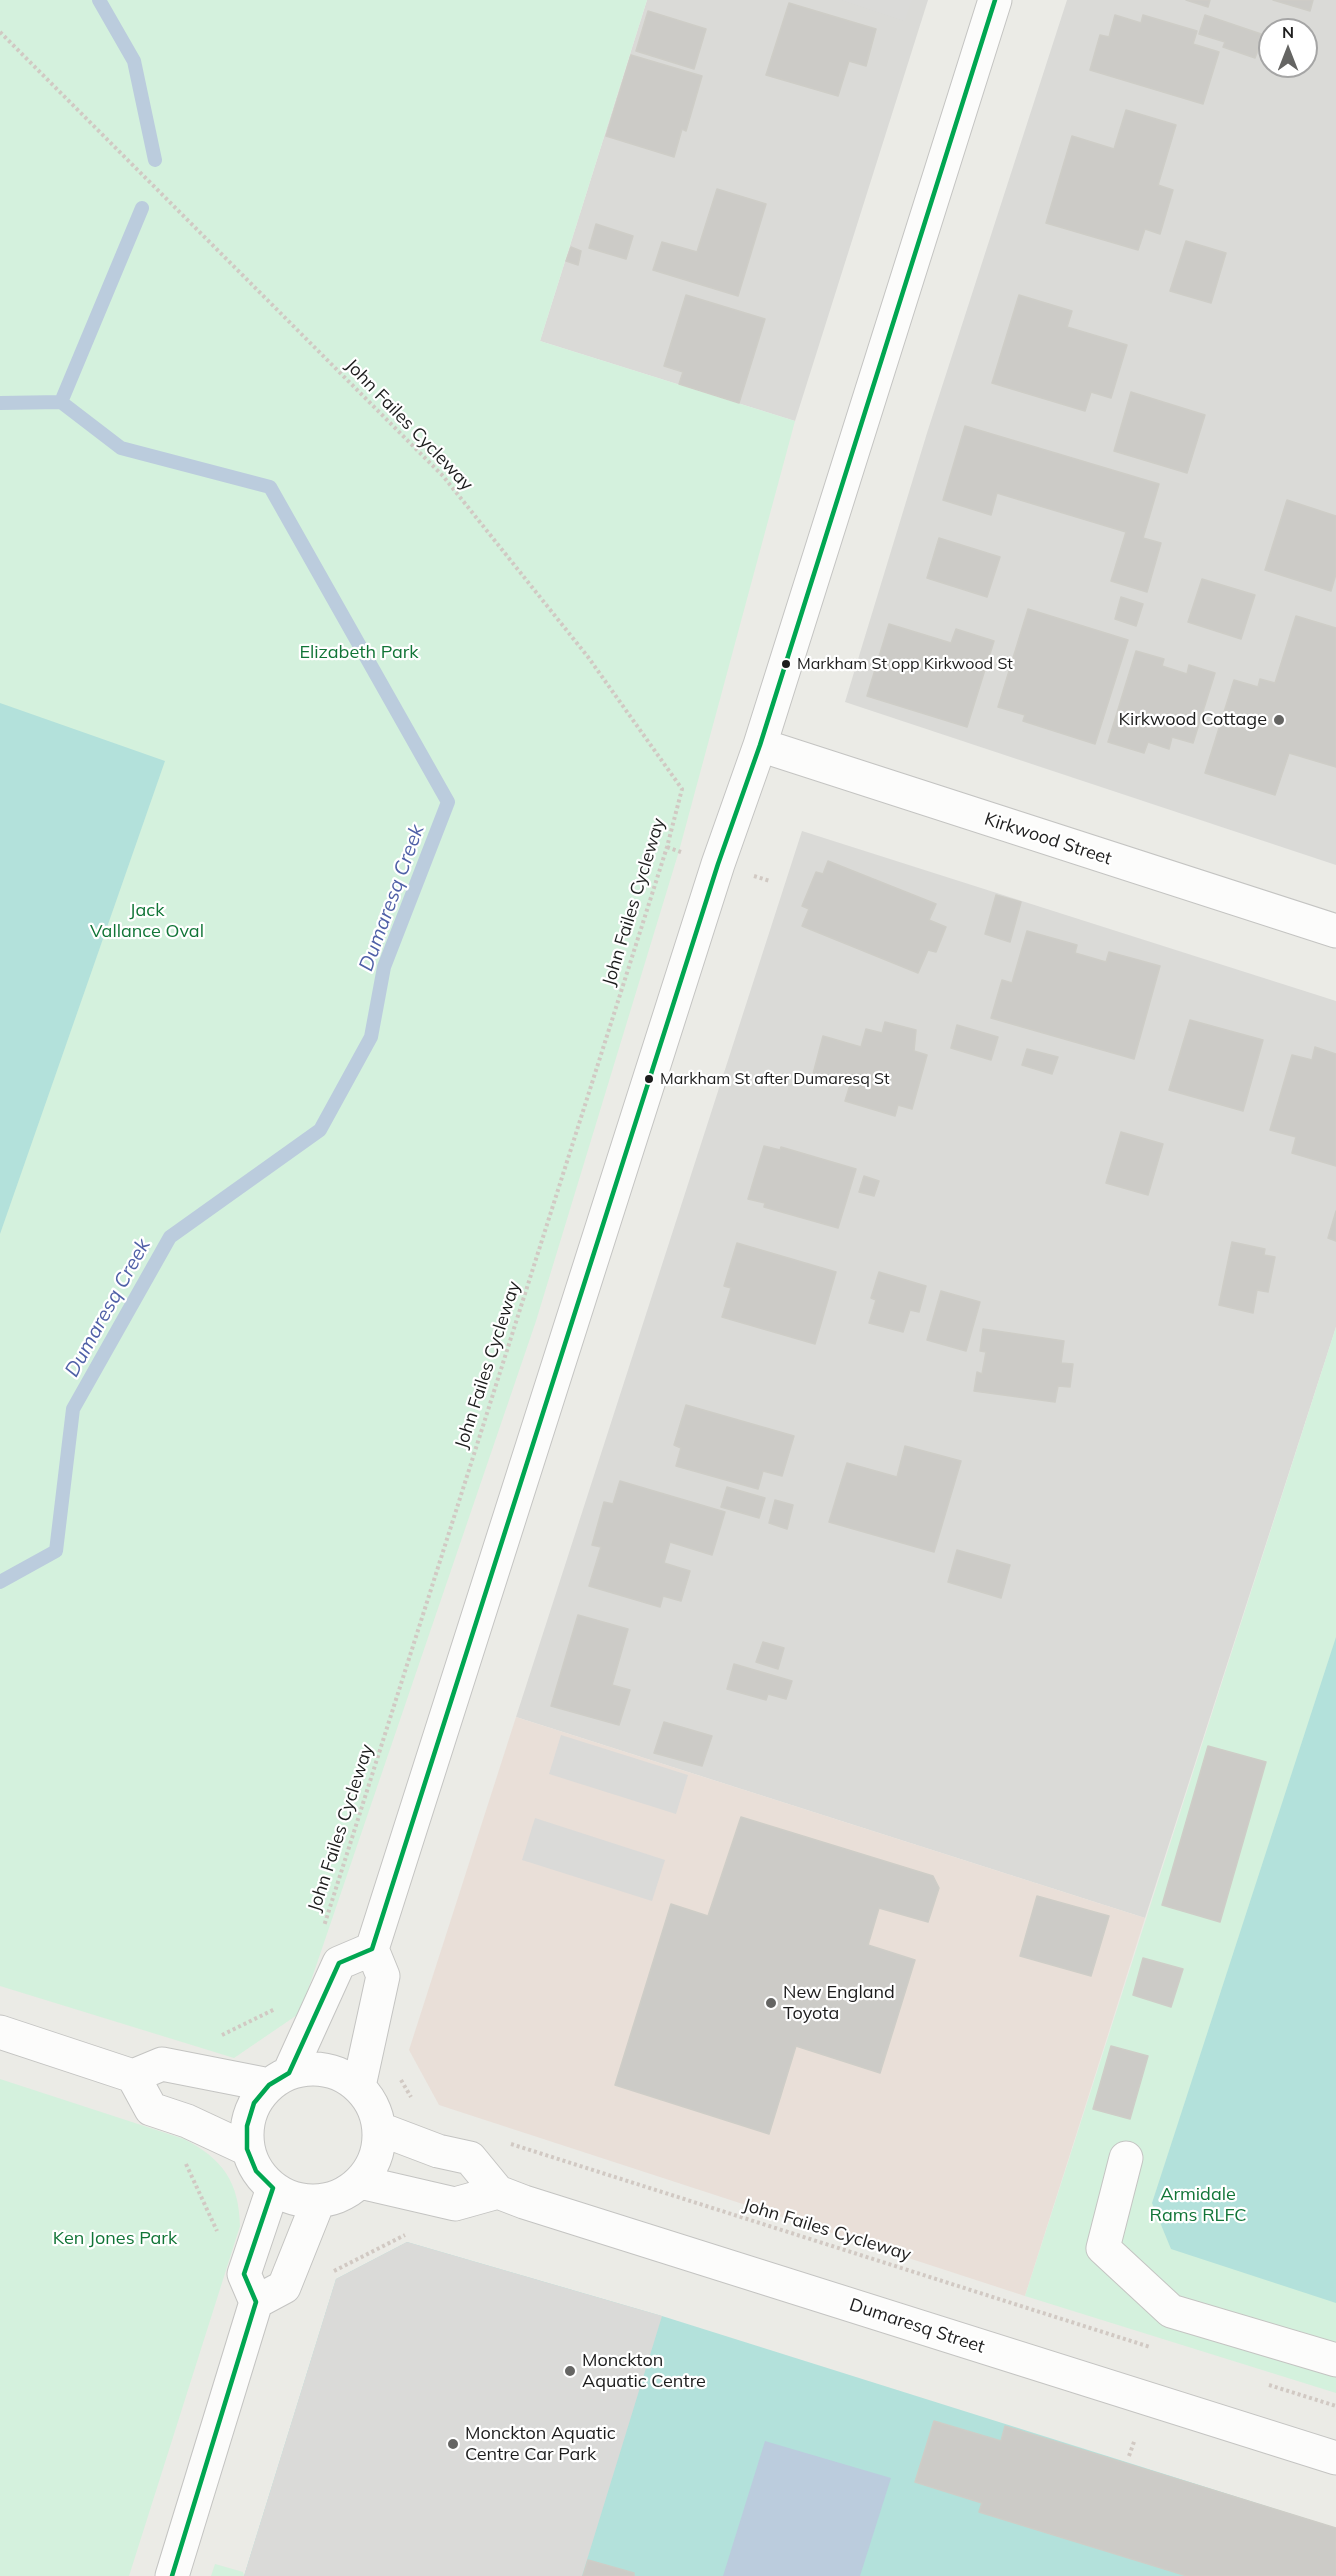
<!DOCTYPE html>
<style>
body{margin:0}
#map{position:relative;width:1336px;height:2576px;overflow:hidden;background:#ebebe6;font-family:Mulish,sans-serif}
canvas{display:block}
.north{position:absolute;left:1258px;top:18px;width:60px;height:60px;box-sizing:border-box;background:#fff;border:2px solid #a5a5a5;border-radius:50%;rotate:0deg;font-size:16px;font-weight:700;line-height:24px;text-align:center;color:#1d1d1d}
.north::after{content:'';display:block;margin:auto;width:21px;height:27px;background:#656563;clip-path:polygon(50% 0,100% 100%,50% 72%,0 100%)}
</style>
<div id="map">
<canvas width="1336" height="2576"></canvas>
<div class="north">N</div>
</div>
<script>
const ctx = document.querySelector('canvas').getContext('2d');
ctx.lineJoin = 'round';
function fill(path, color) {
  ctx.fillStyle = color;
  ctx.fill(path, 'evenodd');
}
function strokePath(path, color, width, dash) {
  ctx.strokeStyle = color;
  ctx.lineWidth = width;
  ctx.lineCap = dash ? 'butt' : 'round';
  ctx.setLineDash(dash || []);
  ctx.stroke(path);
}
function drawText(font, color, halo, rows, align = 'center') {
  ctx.font = font + ' Mulish,sans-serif';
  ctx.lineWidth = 4.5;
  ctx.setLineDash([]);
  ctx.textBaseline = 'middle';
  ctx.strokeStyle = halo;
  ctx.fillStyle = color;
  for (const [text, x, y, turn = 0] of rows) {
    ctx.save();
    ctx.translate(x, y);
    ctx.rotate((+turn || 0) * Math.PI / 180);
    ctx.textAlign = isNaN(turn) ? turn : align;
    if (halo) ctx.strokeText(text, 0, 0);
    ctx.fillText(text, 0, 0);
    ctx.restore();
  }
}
const residential = new Path2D(`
 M647 0H928L795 421 540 341Z
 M1067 0H1336V865L845 702 927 433ZM1270 30H1306V66H1270Z
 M802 831 1336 1001V1327L1145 1918 516 1717Z`);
const commercial = new Path2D(`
 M516 1717 1145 1918 1025 2296 439 2105 409 2050Z`);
const park = new Path2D(`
 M0 0H647L540 341 795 421 679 851 536 1321 300 2013 234 2058 0 1986Z
 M1336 1327V2393L1025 2296Z
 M0 2079 184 2139C223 2159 239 2182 240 2226L129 2576H0Z
 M215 2564 243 2572 244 2576H211Z`);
const pitch = new Path2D(`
 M0 703 165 761 0 1234Z
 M1336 1637V2303L1171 2249 1152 2203Z
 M407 2242 662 2316 1336 2528V2576H244L336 2279Z`);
const parking = new Path2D(`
 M842 0H912L905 21Z
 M561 1735 688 1775 676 1814 549 1774Z
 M535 1818 665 1860 652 1901 522 1860Z
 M407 2242 662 2316 582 2576H244L336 2279Z`);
const water = new Path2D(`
 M765 2441 891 2478 860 2576H723Z`);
const stream = new Path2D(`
 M99 0 134 61 155 160
 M61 402 142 208
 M0 403 61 402 121 448 270 487 448 802 384 967 371 1037 320 1130 170 1237 73 1409 56 1551 0 1582`);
const building = new Path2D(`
 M1186 0H1210L1208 7Z
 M1273 0H1313L1310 11Z
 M789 3 876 29 866 66 849 61 838 96 766 75Z
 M648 11 706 29 694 69 636 51Z
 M1115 15 1141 23 1143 15 1197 31 1193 44 1219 52 1203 104 1090 70 1100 35 1109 37Z
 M1205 15 1270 37V53L1258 50 1255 58 1223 47 1225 42 1199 34Z
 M631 55 702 76 686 131 682 129 674 157 606 136Z
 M1126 110 1176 125 1158 185 1173 190 1160 234 1145 229 1138 250 1046 223 1072 136 1114 149Z
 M717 189 766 204 738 296 653 270 662 242 697 252Z
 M596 224 633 236 626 259 589 248Z
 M1186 241 1226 253 1211 303 1170 291Z
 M571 247 581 251 578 265 566 261Z
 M686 295 765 319 739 403 679 384 683 372 664 366Z
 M1019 295 1072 311 1067 327 1127 345 1111 398 1091 392 1085 411 992 383Z
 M1131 392 1205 415 1187 473 1114 451Z
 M965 426 1159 484 1143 538 1161 543 1147 592 1111 581 1126 532 997 493 991 515 943 500Z
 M1287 500 1336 516V574L1331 591 1265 570Z
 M939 538 1000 557 987 597 927 578Z
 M1202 579 1255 595 1241 639 1188 622Z
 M1121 597 1143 604 1136 626 1115 619Z
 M1028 609 1128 640 1095 744 1023 721 1025 715 998 707Z
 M1296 616 1336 628V767L1289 753 1275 795 1205 773 1234 680 1258 687 1260 679 1275 683Z
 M889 624 951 643 956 629 994 641 967 727 867 696Z
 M1136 651 1164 659 1162 666 1187 674 1189 665 1215 673 1193 743 1172 737 1169 749 1148 742 1144 753 1108 742Z
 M828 861 936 904 929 920 946 927 936 952 928 950 918 973 802 926 809 909 802 906 816 872 823 874Z
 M996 895 1021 902 1010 942 985 934Z
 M1027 931 1077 945 1075 953 1106 962 1109 952 1160 966 1134 1059 991 1018 1002 980 1012 983Z
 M1190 1020 1263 1040 1243 1111 1169 1090Z
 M885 1022 916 1030 914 1051 927 1055 912 1109 898 1105 895 1116 845 1101 850 1085 813 1074 823 1036 861 1047 866 1029 882 1033Z
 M957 1025 998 1037 991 1060 951 1048Z
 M1315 1047 1336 1054V1166L1292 1153 1296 1137 1270 1130 1292 1055 1312 1060Z
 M1027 1049 1058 1057 1052 1074 1022 1065Z
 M1121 1132 1163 1144 1148 1195 1106 1183Z
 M764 1146 780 1150 781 1147 856 1169 838 1228 764 1207 765 1203 748 1199Z
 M864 1176 879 1181 874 1196 859 1192Z
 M1336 1211V1241L1328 1238Z
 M1232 1242 1265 1249 1264 1255 1275 1257 1268 1292 1257 1290 1253 1313 1219 1305Z
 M737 1243 836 1272 815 1344 722 1317 731 1288 724 1286Z
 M879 1272 926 1286 919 1312 910 1310 903 1332 869 1323 876 1300 871 1298Z
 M941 1291 980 1302 966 1351 927 1340Z
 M983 1329 1064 1341 1061 1363 1073 1364 1070 1387 1058 1386 1055 1402 974 1391 977 1372 982 1374 986 1352 980 1351Z
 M686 1405 794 1436 782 1476 763 1471 758 1489 676 1466 681 1448 674 1445Z
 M905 1446 961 1461 934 1552 829 1522 847 1463 897 1477Z
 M620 1481 725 1512 712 1555 670 1542 664 1563 690 1571 681 1601 663 1596 660 1607 589 1586 601 1547 592 1545 604 1502 613 1504Z
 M727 1487 765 1498 759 1518 721 1507Z
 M775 1500 793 1505 787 1529 769 1523Z
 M957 1550 1010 1565 1001 1598 948 1582Z
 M578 1615 628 1629 612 1685 630 1690 619 1725 551 1706Z
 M763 1642 784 1648 778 1669 756 1662Z
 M734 1664 792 1681 786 1699 768 1694 766 1700 727 1689Z
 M664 1722 712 1736 702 1766 654 1753Z
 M1208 1746 1266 1762 1220 1922 1162 1905Z
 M741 1817 933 1876 939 1888 928 1922 879 1908 868 1945 915 1960 880 2073 796 2046 769 2134 615 2085 671 1904 708 1916Z
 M1037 1896 1109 1916 1091 1976 1020 1956Z
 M1143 1958 1183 1969 1171 2007 1133 1995Z
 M1111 2046 1148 2056 1130 2119 1093 2109Z
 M934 2421 1001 2441 1005 2426 1336 2528V2576H1187L979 2512 982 2503 915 2482Z
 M588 2560 634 2573V2576H583Z`);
const path = new Path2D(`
 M0 32 443 476 588 657 682 789 667 847 324 1926
 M667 847 681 852
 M754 876 770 881
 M222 2035 275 2009
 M401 2080 411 2097
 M511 2144 1150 2347
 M186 2164 217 2231
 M334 2271 405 2235
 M1269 2385 1336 2406
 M1129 2456 1135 2439`);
const minor = new Path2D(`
 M760 745 1336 931
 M0 2032 133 2076 151 2109 187 2121 247 2149
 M247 2135a66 66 0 1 1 132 0a66 66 0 1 1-132 0Z
 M289 2073 339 1963 372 1949
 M133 2076 162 2064 269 2085
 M359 2086 383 1976 372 1949 718 864 760 745 995 0
 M380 2129 438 2151 470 2158 498 2192 524 2202 1336 2458
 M1126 2158 1103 2248 1171 2311 1336 2360
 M360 2182 455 2204 498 2192
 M256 2302 284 2287 318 2202
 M172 2576 256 2302 244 2274 273 2188`);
const bus1 = new Path2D(`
 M172 2576 256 2302 244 2274 273 2188 256 2171 247 2149V2126L254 2103 269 2085 289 2073 339 1963 372 1949 718 864 760 745 995 0`);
const markers = [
 [786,664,5,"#1d1d1d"],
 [1279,720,6,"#656563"],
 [649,1079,5,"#1d1d1d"],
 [771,2003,6,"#656563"],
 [570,2371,6,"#656563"],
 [453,2444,6,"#656563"]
];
const busNames = [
 ["Markham St opp Kirkwood St",797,664],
 ["Markham St after Dumaresq St",660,1079]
];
const streetNames = [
 ["John Failes Cycleway",409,425,46],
 ["Kirkwood Street",1048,839,18],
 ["John Failes Cycleway",634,902,-73],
 ["John Failes Cycleway",488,1365,-72],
 ["John Failes Cycleway",341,1828,-72],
 ["John Failes Cycleway",827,2230,17],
 ["Dumaresq Street",917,2326,18]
];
const parkNames = [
 ["Elizabeth Park",359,653],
 ["Jack",147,911],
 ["Vallance Oval",147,932],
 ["Armidale",1198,2195],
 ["Rams RLFC",1198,2216],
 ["Ken Jones Park",115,2239]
];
const poiNames = [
 ["Kirkwood Cottage",1267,720,"right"],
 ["New England",783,1993],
 ["Toyota",783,2014],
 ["Monckton",582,2361],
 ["Aquatic Centre",582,2382],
 ["Monckton Aquatic",465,2434],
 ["Centre Car Park",465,2455]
];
const waterNames = [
 ["Dumaresq Creek",392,898,-70],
 ["Dumaresq Creek",108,1308,-61]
];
fill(residential, '#dadad7');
fill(commercial, '#e9dfd8');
fill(park, '#d4f1dd');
fill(pitch, '#b3e1db');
fill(parking, '#dadad8');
fill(water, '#bcd');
strokePath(stream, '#bcd', 14);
fill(building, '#cccbc7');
strokePath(building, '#cecdc7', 1.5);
strokePath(minor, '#c4c4c2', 35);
strokePath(path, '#d1c9c3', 4, [3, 3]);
strokePath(minor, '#fcfcfb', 33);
strokePath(bus1, '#00a651', 4.5);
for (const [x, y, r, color] of markers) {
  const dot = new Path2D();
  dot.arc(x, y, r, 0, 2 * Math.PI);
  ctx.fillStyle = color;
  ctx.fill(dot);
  strokePath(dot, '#fff', 2);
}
drawText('16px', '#1d1d1d', '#fff', busNames, 'left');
drawText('18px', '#1d1d1d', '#fff', streetNames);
drawText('18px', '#117537', '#fff', parkNames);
drawText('18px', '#1d1d1d', '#fff', poiNames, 'left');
drawText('italic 20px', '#4f60a7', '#fff', waterNames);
</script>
